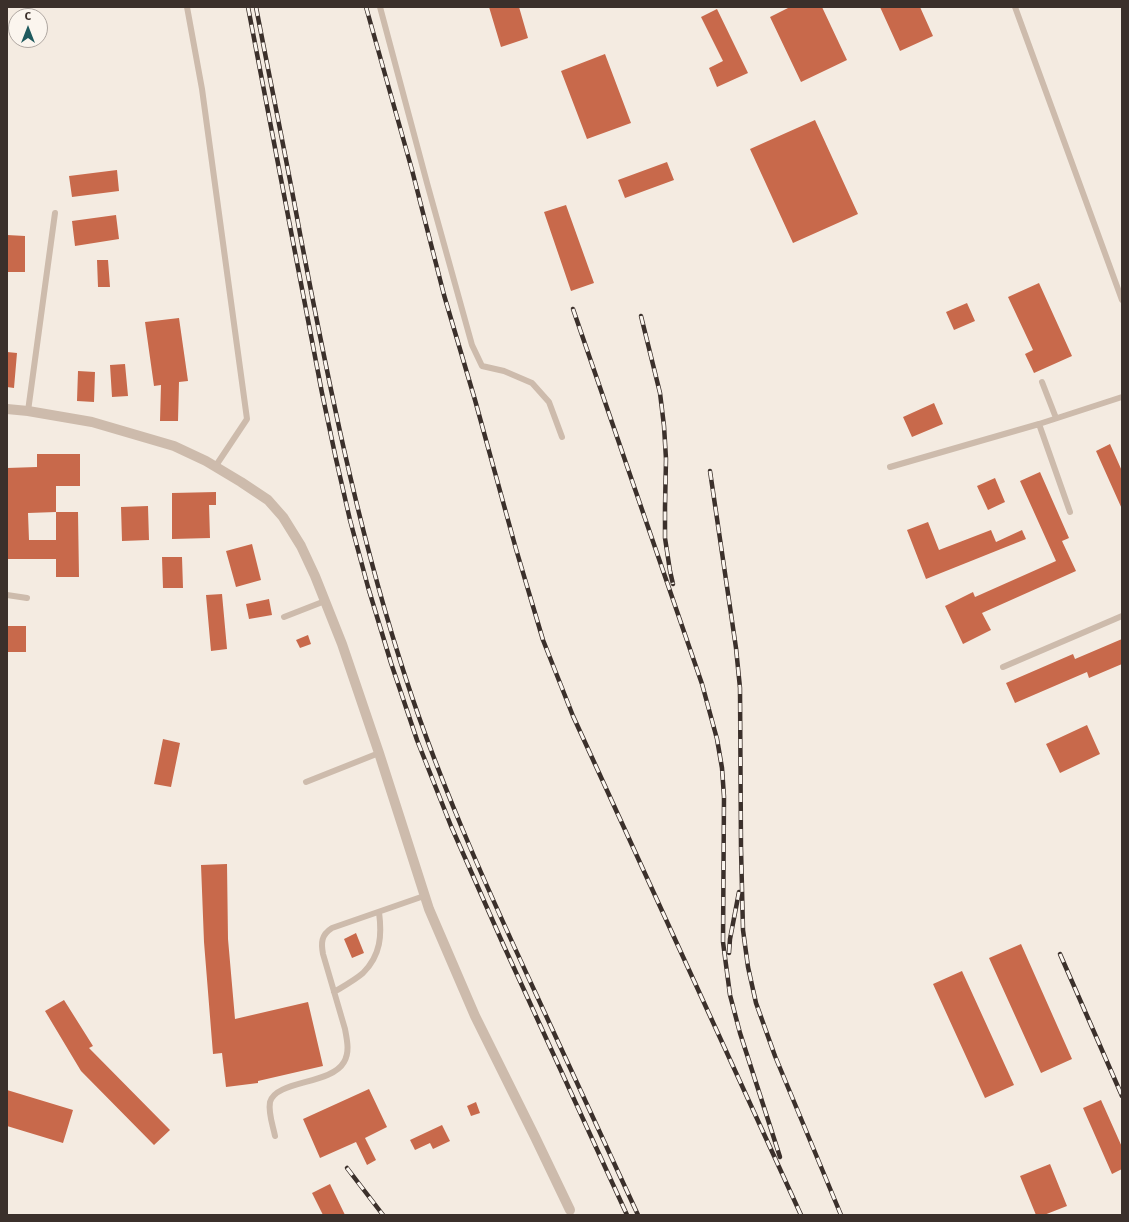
<!DOCTYPE html>
<meta charset="utf-8">
<style>
body{margin:0}
#map{position:relative;width:1129px;height:1222px;overflow:hidden;background:#f4ebe1;font-family:"Fira Sans",sans-serif}
canvas{display:block}
.frame{position:absolute;inset:0;border:8px solid #3b302b;pointer-events:none}
.north{position:absolute;left:8px;top:8px;width:40px;height:40px;box-sizing:border-box;background:#fbf5ee;border:1px solid #aea6a0;border-radius:50%;rotate:0deg;font-size:11px;font-weight:700;line-height:16px;text-align:center;color:#3b302b}
.north::after{content:'';display:block;margin:auto;width:14px;height:18px;background:#1f5a5e;clip-path:polygon(50% 0,100% 100%,50% 72%,0 100%)}
</style>
<div id="map">
<canvas width="1129" height="1222"></canvas>
<div class="frame"></div>
<div class="north">С</div>
</div>
<script>
const ctx = document.querySelector('canvas').getContext('2d');
ctx.lineJoin = 'round';
function fill(path, color) {
  ctx.fillStyle = color;
  ctx.fill(path, 'evenodd');
}
function strokePath(path, color, width, dash) {
  ctx.strokeStyle = color;
  ctx.lineWidth = width;
  ctx.lineCap = dash ? 'butt' : 'round';
  ctx.setLineDash(dash || []);
  ctx.stroke(path);
}
const building = new Path2D(`
 M489 7H519L528 38 501 47Z
 M790 7H822L847 60 801 82 770 17Z
 M880 7H920L933 36 900 51Z
 M717 9 748 73 717 87 709 68 723 61 701 17Z
 M605 54 631 123 587 139 561 71Z
 M815 120 858 214 793 243 750 149Z
 M667 162 674 180 625 198 618 180Z
 M117 170 119 191 72 197 69 176Z
 M566 205 594 283 571 291 544 212Z
 M116 215 119 239 75 246 72 221Z
 M7 235 25 236V272H7Z
 M97 260H108L110 287H98Z
 M1039 283 1072 356 1034 373 1025 354 1033 350 1008 297Z
 M967 303 975 321 954 330 946 312Z
 M179 318 188 381 179 382 178 421H160L161 385 154 386 145 322Z
 M7 352 17 353 14 388 7 387Z
 M125 364 128 396 112 397 110 365Z
 M78 371 95 372 94 402 77 401Z
 M934 403 943 424 912 437 903 417Z
 M1110 444 1122 471V509L1096 451Z
 M37 454H80V486H56V512H78L79 577H56V559H7V468L37 467ZM56 512V540H29L28 513Z
 M1040 472 1069 538 1062 541 1076 571 982 613 991 630 963 644 945 606 973 592 975 597 1056 561 1020 481Z
 M995 478 1005 502 988 510 977 486Z
 M216 492V505H209L210 538 172 539V493Z
 M148 506 149 540 122 541 121 507Z
 M928 522 939 550 991 530 996 542 1022 530 1026 539 926 579 907 530Z
 M252 544 261 580 236 587 226 551Z
 M162 557H182L183 588H163Z
 M222 594 227 649 211 651 206 595Z
 M269 599 272 615 249 619 246 604Z
 M7 626H26V652H7Z
 M308 635 311 644 300 648 296 640Z
 M1122 639V664L1089 678 1087 672 1015 703 1006 683 1073 654 1075 659Z
 M1087 725 1100 754 1060 773 1046 744Z
 M163 739 180 743 171 787 154 784Z
 M227 864 228 939 235 1019 308 1002 323 1066 258 1081V1083L226 1087 222 1053 213 1054 204 942 201 865Z
 M356 933 364 953 352 958 344 939Z
 M1021 944 1072 1059 1041 1073 989 958Z
 M962 971 1014 1085 985 1098 933 984Z
 M64 1000 93 1046 89 1048 170 1130 154 1145 81 1071 45 1011Z
 M369 1089 387 1127 365 1138 376 1160 367 1165 356 1142 320 1158 303 1119Z
 M7 1090 73 1110 63 1143 7 1126Z
 M1101 1100 1122 1147V1169L1112 1174 1083 1108Z
 M476 1102 480 1113 471 1116 467 1106Z
 M442 1125 450 1141 433 1149 430 1143 415 1150 410 1140Z
 M1050 1164 1067 1206 1044 1215H1036L1020 1176Z
 M330 1184 345 1215H323L312 1193Z`);
const service = new Path2D(`
 M187 7 202 89 247 419 215 467
 M380 7 427 183 472 345 482 366 504 371 532 383 549 402 562 437
 M1015 7 1122 300
 M1042 382 1056 418
 M28 411 55 213
 M890 467 1039 424
 M1070 512 1039 424 1122 397
 M7 595 27 598
 M284 617 325 601
 M1003 667 1122 616
 M306 782 379 753
 M334 992C344 986 355 980 363 973 381 955 382 935 379 912
 M275 1136C273 1126 268 1113 270 1102 276 1080 331 1085 344 1062 350 1052 347 1040 345 1029L323 954C321 943 321 935 332 928L424 896`);
const minor = new Path2D(`
 M7 409 28 411 92 422 174 446 206 461 241 482 268 500 283 517 301 546 315 576 342 644 379 753 429 909 475 1016 535 1137 570 1210`);
const rail = new Path2D(`
 M248 7 322 393 336 459 350 520 368 587 391 663 417 740 451 826 503 944 627 1215
 M256 7C271 85 287 162 301 239 328 380 356 520 399 657 435 773 485 884 536 994 570 1068 604 1141 638 1215
 M366 7 412 170 444 295 475 400 516 549 543 640 573 716 801 1215
 M573 309 702 684 717 739 722 768 724 797 723 942 730 995 740 1033 780 1157
 M641 316 660 393 664 426 666 459 665 507V538L670 571 673 584
 M710 471 736 648 740 688 741 848 743 930 748 967 756 1003 775 1056 841 1215
 M729 953 730 939 739 892
 M1060 954 1122 1096
 M347 1168 383 1215`);
fill(building, '#c8694b');
strokePath(service, '#cdbbac', 6);
strokePath(minor, '#cdbbac', 10);
strokePath(rail, '#3b302b', 4.5);
strokePath(rail, '#fbf5ee', 3, [9]);
</script>
